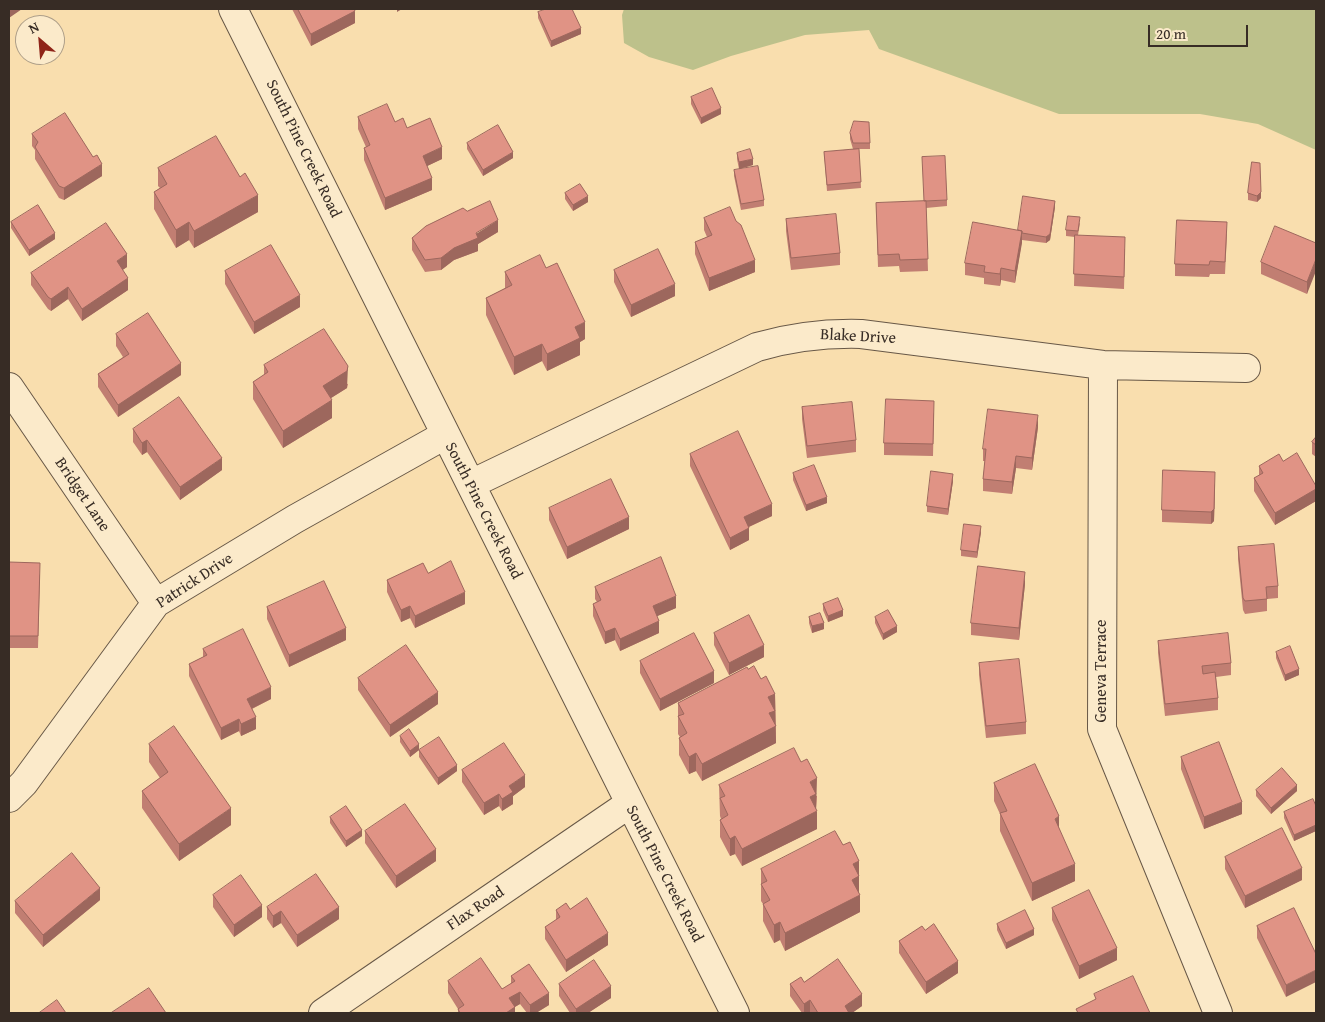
<!DOCTYPE html>
<style>
body{margin:0}
#map{position:relative;width:1325px;height:1022px;overflow:hidden;background:#f9deae;font-family:"Gentium Book Plus",serif}
canvas{display:block}
.frame{position:absolute;inset:0;border:10px solid #372c25;pointer-events:none}
.north{position:absolute;left:15px;top:15px;width:50px;height:50px;box-sizing:border-box;background:#fbeaca;border:1px solid #ad9e88;border-radius:50%;rotate:333deg;font-size:14px;font-weight:700;line-height:20px;text-align:center;color:#372c25}
.north::after{content:'';display:block;margin:auto;width:18px;height:22px;background:#8f2418;clip-path:polygon(50% 0,100% 100%,50% 72%,0 100%)}
.scale{position:absolute;left:1148px;top:25px;width:100px;height:22px;box-sizing:border-box;border:2px solid #372c25;border-top:0;padding-left:6px;font-size:15px;line-height:18px;white-space:nowrap;color:#372c25;-webkit-text-stroke:4px #fbeaca;paint-order:stroke}
</style>
<div id="map">
<canvas width="1325" height="1022"></canvas>
<div class="frame"></div>
<div class="north">N</div>
<div class="scale">20 m</div>
</div>
<script>
const ctx = document.querySelector('canvas').getContext('2d');
ctx.lineJoin = 'round';
function fill(path, color) {
  ctx.fillStyle = color;
  ctx.fill(path, 'evenodd');
}
function strokePath(path, color, width, dash) {
  ctx.strokeStyle = color;
  ctx.lineWidth = width;
  ctx.lineCap = dash ? 'butt' : 'round';
  ctx.setLineDash(dash || []);
  ctx.stroke(path);
}
function drawText(font, color, halo, rows, align = 'center') {
  ctx.font = font + ' "Gentium Book Plus",serif';
  ctx.lineWidth = 4;
  ctx.setLineDash([]);
  ctx.textBaseline = 'middle';
  ctx.strokeStyle = halo;
  ctx.fillStyle = color;
  for (const [text, x, y, turn = 0] of rows) {
    ctx.save();
    ctx.translate(x, y);
    ctx.rotate((+turn || 0) * Math.PI / 180);
    ctx.textAlign = isNaN(turn) ? turn : align;
    if (halo) ctx.strokeText(text, 0, 0);
    ctx.fillText(text, 0, 0);
    ctx.restore();
  }
}
const green = new Path2D(`
 M624 9H1316V150L1258 124 1200 114H1059L879 49 869 30 805 35 731 56 693 70 649 57 624 43 622 15Z`);
const minor = new Path2D(`
 M233 9 735 1013
 M1103 365 1102 729 1218 1013
 M9 387 156 603
 M471 484 757 347C792 337 824 333 861 334L1103 365 1246 368
 M9 798 24 783 156 603 295 519 445 435
 M323 1013 629 804`);
const wall = new Path2D(`
 M292 9H354L355 23 311 46Z
 M538 12 581 34 551 47 538 18Z
 M691 97 721 114 701 124 691 104Z
 M358 117 395 122 407 128 442 159 427 166 432 190 385 210 364 160V148L366 147 358 129Z
 M850 133 870 143V149H859L861 188 827 191 824 152 853 149 850 139Z
 M32 134 93 157 102 176 64 200 59 198 35 159V150L32 146Z
 M467 143 513 158 483 176 467 149Z
 M737 153 753 165 739 169 737 159Z
 M1252 162 1261 198 1257 202 1248 200V193Z
 M158 168 258 212 194 248 189 240 176 248 154 209V192L160 188 158 186Z
 M734 170 764 200V206L741 210 734 176Z
 M565 193 588 202 573 211 565 199Z
 M947 200V206L926 208 928 271 900 272 899 266 878 267 876 203Z
 M1055 207 1050 240 1046 243 1022 240 1015 283 1001 280 1000 286 984 284V278L965 275V263Z
 M704 218 755 272 709 291 695 254V242L707 237 704 230Z
 M786 219 840 253V265L791 270 786 231Z
 M11 222 55 239 29 256 11 228Z
 M1080 223 1078 235 1125 249 1124 289 1074 286 1075 237 1066 236V230Z
 M498 232 478 244V251L454 260 441 270 425 272 412 250V238Z
 M1227 234 1225 274H1210L1209 277 1175 276V264Z
 M1316 243 1307 294 1261 274V262Z
 M127 267 122 270 128 290 82 321 68 299 51 311 48 309 31 285V273Z
 M546 268 585 339 580 342V355L547 371 542 361 514 375 486 315V298L505 288V272Z
 M614 270 675 296 631 317 614 282Z
 M225 271 300 307 254 334 225 284Z
 M116 334 181 375 118 417 98 387V374L123 357 116 346Z
 M264 365 348 384 347 388 331 398 332 418 283 448 253 399V382L264 375Z
 M802 407 856 440V452L807 458 802 419Z
 M934 413 933 456 884 455V443Z
 M1038 427 1032 470 1016 468 1012 494 983 491V479L985 461H983V449Z
 M133 429 222 470 180 500 147 452 142 455 133 442Z
 M1316 437V457L1312 454V442Z
 M690 454 772 516 749 527V540L730 550 690 466Z
 M1283 461 1316 486V501L1275 525 1254 491V478L1259 476V466Z
 M793 473 827 503 806 511 793 480Z
 M953 481 948 515 927 512V506Z
 M1215 484 1214 521 1211 524 1162 522V510Z
 M549 508 629 529 567 559 549 520Z
 M981 532 977 558 961 556V550Z
 M1238 547 1278 586V598L1267 599V611L1245 614 1243 610 1238 559Z
 M9 562 40 575 38 648H9Z
 M428 573 465 604 415 628 410 618 401 622 387 592V580Z
 M1025 584 1019 640 971 635V623Z
 M595 587 676 608 657 616 659 633 620 651 615 640 605 644 593 616V604L597 602 595 599Z
 M823 604 843 616 828 622 823 610Z
 M267 607 346 640 289 667 267 619Z
 M809 617 824 629 812 633 809 623Z
 M875 617 897 632 883 640 875 623Z
 M714 633 764 657 729 675 714 645Z
 M1158 641 1231 663V675L1216 677 1218 698V710L1165 716 1158 653Z
 M203 649 271 699 252 709 256 729 241 736 239 731 221 740 189 676V664L203 657Z
 M1276 652 1299 675 1285 681 1276 658Z
 M640 661 714 683 660 711 640 673Z
 M979 663 1026 722V734L986 738 979 675Z
 M748 669 761 679 775 694 776 743 702 781 696 771 689 774 679 755V738L680 737 678 734V703Z
 M358 678 438 704 390 737 358 690Z
 M400 736 419 750 457 771 438 785 419 757V750L410 757 400 742Z
 M149 744 231 825 179 861 142 808V791L160 778 149 762Z
 M1181 757 1242 814 1204 829 1181 769Z
 M462 770 525 787 513 796V804L502 811 499 806 484 815 462 782Z
 M994 783 1059 828 1075 881 1032 901 1000 831V814L994 801Z
 M719 785 817 796 816 809 817 829 742 866 735 854 730 856 720 837V820L721 819 720 816Z
 M1256 790 1297 791 1271 814 1256 796Z
 M1316 806V831L1294 841 1284 818V812Z
 M330 817 362 836 346 847 330 823Z
 M365 831 436 861 396 888 365 843Z
 M843 845 859 861V893L860 912 785 951 780 940 774 943 763 921V904L761 901V869Z
 M1225 857 1302 880 1245 908 1225 869Z
 M213 895 262 917 234 937 213 907Z
 M100 900 43 947 15 913V901Z
 M267 907 339 919 297 947 281 923 273 928 267 919Z
 M1052 908 1117 960 1079 979 1052 920Z
 M1294 908 1286 997 1257 938V926Z
 M570 909 608 945 566 972 545 939V927L556 920V910Z
 M997 924 1034 935 1006 949 997 930Z
 M899 941 958 973 926 994 899 953Z
 M511 976 549 1005 536 1013H527L520 1004 515 1007V1013H458V1009L448 993V981L502 989 511 984Z
 M804 982 862 1006 852 1013H810V1012L808 1013H802L790 996V984Z
 M559 984 611 998 588 1013H570L559 996Z`);
const shadedWall = new Path2D(`
 M9 9H22L9 18Z
 M397 9H402L397 12Z
 M355 11V23L311 46V34Z
 M581 28V34L551 47V41Z
 M721 108V114L701 124V118Z
 M442 147V159L423 168V156Z
 M513 152V158L483 176V170Z
 M753 159V165L739 169V162Z
 M102 164V176L64 200V188Z
 M432 178V190L385 210V198Z
 M1261 192V198L1257 202V196Z
 M258 195V212L194 248V231Z
 M588 196V202L573 211V205Z
 M1055 201V207L1050 240 1046 243V237Z
 M498 220V232L478 244V251L454 260 441 270V258L454 248Z
 M189 222V240L176 248V230Z
 M1022 231V243L1015 283V271Z
 M55 233V239L29 256V250Z
 M127 254V267L117 274V261Z
 M1316 259V271L1307 294V282Z
 M755 260V272L709 291V278Z
 M1001 268V280L1000 286V274Z
 M128 278V290L82 321V309Z
 M675 284V296L631 317V305Z
 M68 287V299L51 311V299Z
 M300 295V307L254 334V322Z
 M585 322V339L580 342V355L547 371V354L575 327Z
 M542 344V361L514 375V357Z
 M181 363V375L118 417V405Z
 M348 366 347 388 323 403V386Z
 M332 400V418L283 448V431Z
 M1038 415V427L1032 470V458Z
 M147 440V452L142 455V443Z
 M1016 456V468L1012 494V482Z
 M222 458V470L180 500V487Z
 M953 474V481L948 515V509Z
 M1215 484 1214 521 1211 524V512Z
 M1316 489V501L1275 525V513Z
 M827 497V503L806 511V505Z
 M772 504V516L744 529V517Z
 M629 517V529L567 559V547Z
 M981 526V532L977 558V552Z
 M749 528V540L730 550V538Z
 M1025 572V584L1019 640V628Z
 M465 592V604L415 628V616Z
 M676 596V608L653 618V606Z
 M410 606V618L401 622V610Z
 M843 610V616L828 622V616Z
 M659 621V633L620 651V639Z
 M824 623V629L812 633V626Z
 M897 626V632L883 640V634Z
 M346 628V640L289 667V655Z
 M615 628V640L605 644V632Z
 M764 645V657L729 675V663Z
 M1299 669V675L1285 681V675Z
 M714 671V683L660 711V699Z
 M271 687V699L247 711V699Z
 M438 692V704L390 737V725Z
 M775 694 776 743 702 781V764L768 697Z
 M256 717V729L241 736V724Z
 M239 719V731L221 740V728Z
 M419 744V750L410 757V751Z
 M696 753V771L689 774V757Z
 M457 765V771L438 785V778Z
 M525 775V787L513 796V804L502 811V799L509 786Z
 M817 778 816 812 817 811V829L742 866V849L810 782Z
 M1297 785V791L1271 814V808Z
 M499 794V806L484 815V803Z
 M1242 802V814L1204 829V817Z
 M231 808V825L179 861V844Z
 M1059 816V834L1055 819Z
 M1316 825V831L1294 841V835Z
 M362 830V836L346 847V841Z
 M735 836V854L730 856V839Z
 M436 849V861L396 888V876Z
 M859 861V894L852 897 853 864Z
 M1075 864V881L1032 901V883Z
 M1302 868V880L1245 908V896Z
 M100 888V900L43 947V935Z
 M860 895V912L785 951V933Z
 M262 905V917L234 937V925Z
 M339 907V919L297 947V935Z
 M281 911V923L273 928V916Z
 M780 922V940L774 943V925Z
 M1034 929V935L1006 949V943Z
 M608 933V945L566 972V960Z
 M1117 948V960L1079 979V966Z
 M958 961V973L926 994V982Z
 M1316 970V982L1286 997V985Z
 M611 986V998L588 1013H576V1009Z
 M520 992V1004L509 1010V998Z
 M549 993V1005L536 1013H530V1005Z
 M862 994V1006L852 1013H845V1006Z
 M810 1000V1012L804 1013V1004Z
 M515 1007V1013H506Z`);
const building = new Path2D(`
 M298 9H354L355 11 311 34Z
 M546 9H572L581 28 551 41 538 12Z
 M712 88 721 108 701 118 691 97Z
 M387 104 395 122 403 118 407 128 430 118 442 147 423 156 432 178 385 198 364 148 370 145 358 117Z
 M65 113 93 157 97 155 102 164 64 188 59 186 35 147 38 142 32 134Z
 M854 121 869 122 870 143H853L850 133Z
 M498 125 513 152 483 170 467 143Z
 M216 136 240 177 245 173 258 195 194 231 189 222 176 230 154 192 167 184 158 168Z
 M750 149 753 159 739 162 737 153Z
 M859 149 861 182 827 185 824 152Z
 M945 156 947 200 924 201 922 157Z
 M1252 162 1260 163 1261 192 1257 196 1248 193Z
 M758 166 764 200 741 204 734 170Z
 M580 184 588 196 573 205 565 193Z
 M1023 196 1055 201 1050 234 1046 237 1022 233V231L1018 230Z
 M490 201 498 220 476 233 478 238 454 248 441 258 425 260 412 238 426 226 463 208 467 211Z
 M926 201 928 259 900 260 899 254 878 255 876 203Z
 M38 205 55 233 29 250 11 222Z
 M730 207 736 221 741 225 755 260 709 278 695 242 712 235 704 218Z
 M836 214 840 253 791 258 786 219Z
 M1068 216 1080 217 1078 231 1066 230Z
 M1177 220 1227 222 1225 262 1210 261 1209 265 1175 264Z
 M973 222 1022 231 1015 271 1001 268 1000 274 984 272 985 266 965 263Z
 M106 223 127 254 117 261 128 278 82 309 68 287 51 299 48 297 31 273Z
 M1275 226 1316 243V259L1307 282 1261 262Z
 M1075 235 1125 237 1124 277 1074 274Z
 M271 245 300 295 254 322 225 271Z
 M658 249 675 284 631 305 614 270Z
 M540 255 546 268 557 263 585 322 575 327 580 338 547 354 542 344 514 357 486 298 512 285 505 272Z
 M148 313 181 363 118 405 98 374 129 354 116 334Z
 M324 329 348 366 347 371 323 386 332 400 283 431 253 382 268 372 264 365Z
 M179 397 222 458 180 487 147 440 142 443 133 429Z
 M886 399 934 401 933 444 884 443Z
 M852 402 856 440 807 446 802 407Z
 M988 409 1038 415 1032 458 1016 456 1012 482 983 479 986 449H983Z
 M738 431 772 504 744 517 749 528 730 538 690 454Z
 M1316 437V445L1312 442Z
 M1297 453 1316 486V489L1275 513 1254 478 1263 473 1259 466 1279 454 1283 461Z
 M814 465 827 497 806 505 793 473Z
 M1163 470 1215 472 1214 509 1211 512 1162 510Z
 M931 471 953 474 948 509 927 506Z
 M611 479 629 517 567 547 549 508Z
 M964 524 981 526 977 552 961 550Z
 M1274 544 1278 586 1266 587 1267 599 1245 601 1243 598 1238 547Z
 M661 557 676 596 653 606 659 621 620 639 615 628 605 632 593 604 601 600 595 587Z
 M451 561 465 592 415 616 410 606 401 610 387 580 423 563 428 573Z
 M9 562 40 563 38 636H9Z
 M978 566 1025 572 1019 628 971 623Z
 M324 581 346 628 289 655 267 607Z
 M838 598 843 610 828 616 823 604Z
 M888 610 897 626 883 634 875 617Z
 M820 613 824 623 812 626 809 617Z
 M749 615 764 645 729 663 714 633Z
 M243 629 271 687 247 699 256 717 241 724 239 719 221 728 189 664 207 655 203 649Z
 M694 633 714 671 660 699 640 661Z
 M1228 633 1231 663 1202 666 1203 674 1215 672 1218 698 1165 704 1158 641Z
 M406 645 438 692 390 725 358 678Z
 M1290 646 1299 669 1285 675 1276 652Z
 M1019 659 1026 722 986 726 979 663Z
 M754 666 761 679 766 676 775 694 768 697 775 711 769 713 776 726 702 764 696 753 689 757 679 738 687 733 678 716 684 714 678 703 747 667 748 669Z
 M174 726 231 808 179 844 142 791 168 772 149 744Z
 M409 729 419 744 410 751 400 736Z
 M439 737 457 765 438 778 419 750Z
 M1219 742 1242 802 1204 817 1181 757Z
 M504 743 525 775 509 786 513 792 502 799 499 794 484 803 462 770Z
 M794 748 801 762 807 759 817 778 810 782 816 794 810 797 817 811 742 849 735 836 730 839 720 820 728 815 720 798 725 796 719 785Z
 M1035 764 1059 816 1055 819 1075 864 1032 883 1000 813 1007 811 994 783Z
 M1282 768 1297 785 1271 808 1256 790Z
 M1313 799 1316 806V825L1294 835 1284 812Z
 M405 804 436 849 396 876 365 831Z
 M346 806 362 830 346 841 330 817Z
 M1282 828 1302 868 1245 896 1225 857Z
 M835 831 843 845 850 842 859 861 853 864 859 876 852 880 860 895 785 933 780 922 774 925 763 904 770 900 761 884 767 881 761 869Z
 M72 853 100 888 43 935 15 901Z
 M316 874 339 907 297 935 281 911 273 916 267 907Z
 M241 875 262 905 234 925 213 895Z
 M1089 890 1117 948 1079 966 1052 908Z
 M587 898 608 933 566 960 545 927 560 917 556 910 566 903 570 909Z
 M1294 908 1316 954V970L1286 985 1257 926Z
 M1025 910 1034 929 1006 943 997 924Z
 M934 924 958 961 926 982 899 941 922 926 925 930Z
 M481 958 502 989 515 981 511 976 529 964 549 993 530 1005 520 992 509 998 515 1007 506 1013H460L458 1009 464 1005 448 981Z
 M838 959 862 994 845 1006 849 1013H818L810 1000 804 1004 790 984 801 977 804 982Z
 M594 960 611 986 576 1009 559 984Z
 M1133 976 1150 1013H1078L1076 1009 1096 999 1094 994Z
 M149 988 166 1013H111Z
 M57 1000 66 1013H39Z`);
const streetNames = [
 ["South Pine Creek Road",303,149,64],
 ["Blake Drive",858,337,3],
 ["Bridget Lane",82,495,56],
 ["South Pine Creek Road",483,511,63],
 ["Patrick Drive",195,581,-33],
 ["Geneva Terrace",1102,671,-90],
 ["South Pine Creek Road",664,874,63],
 ["Flax Road",476,909,-34]
];
fill(green, '#bdc18b');
strokePath(minor, '#685847', 30);
strokePath(minor, '#fbeaca', 28);
fill(wall, '#c17e72');
fill(shadedWall, '#9d675d');
fill(building, '#e09385');
strokePath(building, '#9d675d', 1);
drawText('16px', '#372c25', '#fbeaca', streetNames);
</script>
